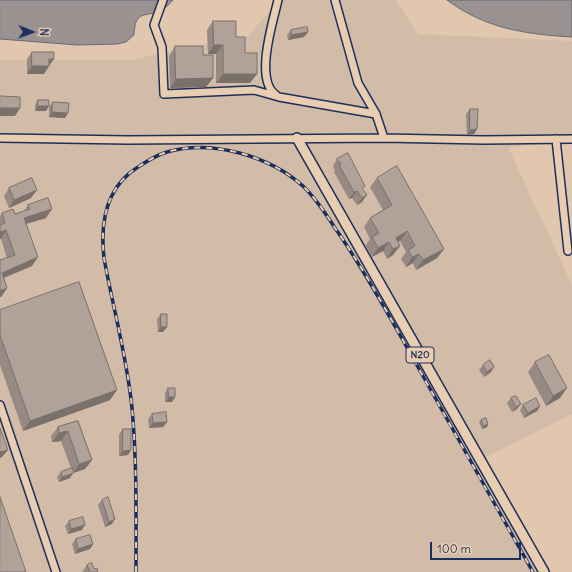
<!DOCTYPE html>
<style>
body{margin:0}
#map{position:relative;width:572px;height:572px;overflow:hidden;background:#e1c7ad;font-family:Delius,sans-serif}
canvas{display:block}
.north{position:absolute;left:12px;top:12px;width:40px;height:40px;-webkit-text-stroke:3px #e9cdb0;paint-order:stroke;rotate:91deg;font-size:11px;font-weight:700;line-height:16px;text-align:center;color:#1b2f5e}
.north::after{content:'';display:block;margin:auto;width:14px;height:18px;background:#1b2f5e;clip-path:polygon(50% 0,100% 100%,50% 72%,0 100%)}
.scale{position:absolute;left:430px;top:542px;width:91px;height:18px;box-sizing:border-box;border:2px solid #1b2f5e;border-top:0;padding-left:5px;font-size:12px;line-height:14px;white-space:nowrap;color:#1b2f5e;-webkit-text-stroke:3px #e9cdb0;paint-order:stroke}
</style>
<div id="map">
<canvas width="572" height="572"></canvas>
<div class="north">N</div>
<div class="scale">100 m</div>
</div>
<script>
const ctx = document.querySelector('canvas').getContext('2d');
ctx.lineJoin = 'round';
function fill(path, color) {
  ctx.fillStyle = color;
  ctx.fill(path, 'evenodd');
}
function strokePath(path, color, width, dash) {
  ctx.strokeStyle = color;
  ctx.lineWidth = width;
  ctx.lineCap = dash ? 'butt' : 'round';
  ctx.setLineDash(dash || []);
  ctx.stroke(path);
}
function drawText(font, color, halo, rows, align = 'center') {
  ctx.font = font + ' Delius,sans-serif';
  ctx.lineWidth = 4;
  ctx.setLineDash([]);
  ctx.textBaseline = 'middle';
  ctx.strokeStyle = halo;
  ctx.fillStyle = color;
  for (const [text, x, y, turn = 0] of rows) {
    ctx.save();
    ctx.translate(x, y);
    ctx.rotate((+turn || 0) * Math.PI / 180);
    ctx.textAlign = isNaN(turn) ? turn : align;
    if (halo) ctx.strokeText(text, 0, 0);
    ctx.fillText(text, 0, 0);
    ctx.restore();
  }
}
const built = new Path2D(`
 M276 0H396L418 34 572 41V141L508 147 572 285V414L478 461 541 572H0V60H130L248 36 274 6Z`);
const water = new Path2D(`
 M0 0H173C170 3 167 7 163 9 146 19 135 8 134 35L126 42 117 44 77 45 0 39Z
 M447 0H572V37C525 34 486 29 447 0Z`);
const minor = new Path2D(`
 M163 0 154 25 162 47 164 94 254 90 279 97 376 114
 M335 0 358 83 376 114 384 138
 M276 95C254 80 273 22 278 0
 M0 138 128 140 384 138 484 140 572 139
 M556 139 568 251
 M0 405 56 572`);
const major = new Path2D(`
 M297 138 544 572`);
const rail = new Path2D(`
 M136 572C136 517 137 462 132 408 127 357 113 308 104 258 100 223 106 187 138 167 147 161 157 155 167 152 212 139 270 156 304 187 316 199 326 214 335 228 359 262 379 298 400 335 444 414 488 493 533 572`);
const wall = new Path2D(`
 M213 21 236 37 245 53 250 83H216V54H208L207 30Z
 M291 30 308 32 304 37 288 40 287 35Z
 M175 46 203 55 213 78 206 87 170 88 169 56Z
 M32 52 54 59 44 74H27V59Z
 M38 100 46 111H35V105Z
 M53 102 65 118 49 117V107Z
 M470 109 477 129 474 134 467 135 466 114Z
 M337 159 363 189 362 202 357 205 352 198 349 199 334 172 335 171 333 166Z
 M377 178 444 249 437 258 416 270 413 263 406 267 401 259 406 252 400 241 398 242 393 255 387 259 383 251 372 257 365 246 370 239 364 227 370 218 383 210 370 187Z
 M9 188 31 198 9 208 4 196Z
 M28 205 46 218 26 224 32 266 4 278 7 288 1 297H0V260L7 258 1 239H0V216L2 213 15 214 24 211Z
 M0 310 110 400 23 431 0 365Z
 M161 314 167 327 163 332H158L157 319Z
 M535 362 560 398 546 406 528 372Z
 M483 365 491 372 484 377 479 370Z
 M168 388 175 397 172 402H165V393Z
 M511 398 517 409 512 412 507 403Z
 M523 405 540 406 537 411 524 418 520 410Z
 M152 414 167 422 163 427 149 428 148 419Z
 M481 420 488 424 487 427 482 429 479 422Z
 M78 421 92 460 85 469 73 473 70 478 59 482 57 477 61 472 71 468 61 441 52 442 51 436 58 427Z
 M123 429 131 450 128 455 119 456V434Z
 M102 500 112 524 105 527 98 505Z
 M69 521 82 530 68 534 65 526Z
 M76 539 93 544 90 549 75 554 72 544Z
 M87 565 94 569 98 572H82Z`);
const shadedWall = new Path2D(`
 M308 32 304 37 288 40 291 35Z
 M214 45H223L216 54H208Z
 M49 59H54L48 66Z
 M32 66H49L44 74H27Z
 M223 74H257L250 83H216Z
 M213 78 206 87 170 88 176 79Z
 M38 106H49L46 111H35Z
 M0 108H20L15 116H0Z
 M52 112 68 113 65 118 49 117Z
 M477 129 474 134 467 135 470 130Z
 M37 190 31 198 9 208 14 200Z
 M357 191 352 198 349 199 354 192Z
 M367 195 362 202 357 205 362 198Z
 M52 209 46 218 18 226 24 218Z
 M6 230 1 239H0V232Z
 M407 231 400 241 391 246 396 238Z
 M389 242 383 251 372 257 378 248Z
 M400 246 393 255 387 259 393 249Z
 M444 249 437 258 416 270 423 260Z
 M419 254 413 263 406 267 412 257Z
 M38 257 32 266 0 279 2 273Z
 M7 288 1 297H0V291Z
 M161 327H167L163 332H158Z
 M494 367 491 372 484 377 487 372Z
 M567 388 560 398 546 406 553 396Z
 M117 390 110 400 23 431 30 421Z
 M169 397H175L172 402H165Z
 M521 404 517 409 512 412 516 407Z
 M540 406 537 411 524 418 528 413Z
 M167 422 163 427 149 428 153 423Z
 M488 424 487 427 482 429 483 426Z
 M68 431 61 441 52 442 59 433Z
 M8 450 2 457 0 458V452Z
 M131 450 128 455 119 456 123 451Z
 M92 460 85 469 73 473 70 478 59 482 62 477 73 473 79 464Z
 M115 519 112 524 105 527 109 522Z
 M85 525 82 530 68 534 71 529Z
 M93 544 90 549 75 554 78 549Z`);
const building = new Path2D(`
 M213 21H236V37H245V53H257V74H223V45H214Z
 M307 27 308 32 291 35V30Z
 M175 46H203V55H213V78L176 79Z
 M32 52H54V59H49V66H32Z
 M0 96 20 97V108H0Z
 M38 100H49V106H38Z
 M53 102 69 103 68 113 52 112Z
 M470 109H478L477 129 470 130Z
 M348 153 365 186 362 188 367 195 362 198 357 191 354 192 339 165 341 164 337 159Z
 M397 166 444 249 423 260 419 254 412 257 408 250 415 246 407 231 396 238 400 246 393 249 389 242 378 248 372 237 379 233 370 218 392 205 377 178Z
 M32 178 37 190 14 200 9 188Z
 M48 198 52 209 24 218 38 257 2 273 7 288 0 291V260L15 255 6 230 0 232V225L5 223 2 213 13 209 15 214 30 209 28 205Z
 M79 282 117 390 30 421 0 335V310Z
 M161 314H167V327H161Z
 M549 355 567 388 553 396 535 362Z
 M490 360 494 367 487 372 483 365Z
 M168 388H175V397H169Z
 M516 396 521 404 516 407 511 398Z
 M536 398 540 406 528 413 523 405Z
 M166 412 167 422 153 423 152 414Z
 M486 418 488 424 483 426 481 420Z
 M78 421 92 460 79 464 68 431 59 433 58 427Z
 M0 428 8 450 0 452Z
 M123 429H131V450L123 451Z
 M72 468 74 473 62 477 61 472Z
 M0 497 26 572H0Z
 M108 497 115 519 109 522 102 500Z
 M83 517 85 525 71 529 69 521Z
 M90 535 93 544 78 549 76 539Z
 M92 563 94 569 97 568 98 572H90L87 565Z`);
const shields = [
 [420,355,28]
];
const shieldNames = [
 ["N20",420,355]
];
fill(built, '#d2bca7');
fill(water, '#9a9191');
strokePath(water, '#676a7d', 1);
strokePath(minor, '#1b2f5e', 10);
strokePath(major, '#1b2f5e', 12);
strokePath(minor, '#e9cdb0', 7);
strokePath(major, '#e9cdb0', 9);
strokePath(rail, '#1b2f5e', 3.5);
strokePath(rail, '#e9cdb0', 2, [6]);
fill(wall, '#978a84');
fill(shadedWall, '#7b716b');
fill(building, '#b0a199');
strokePath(building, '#7b716b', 1);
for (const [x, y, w] of shields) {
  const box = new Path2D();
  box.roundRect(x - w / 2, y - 8, w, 16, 3);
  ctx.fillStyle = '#e9cdb0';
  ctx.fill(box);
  strokePath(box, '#1b2f5e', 1);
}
drawText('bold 10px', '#1b2f5e', null, shieldNames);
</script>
